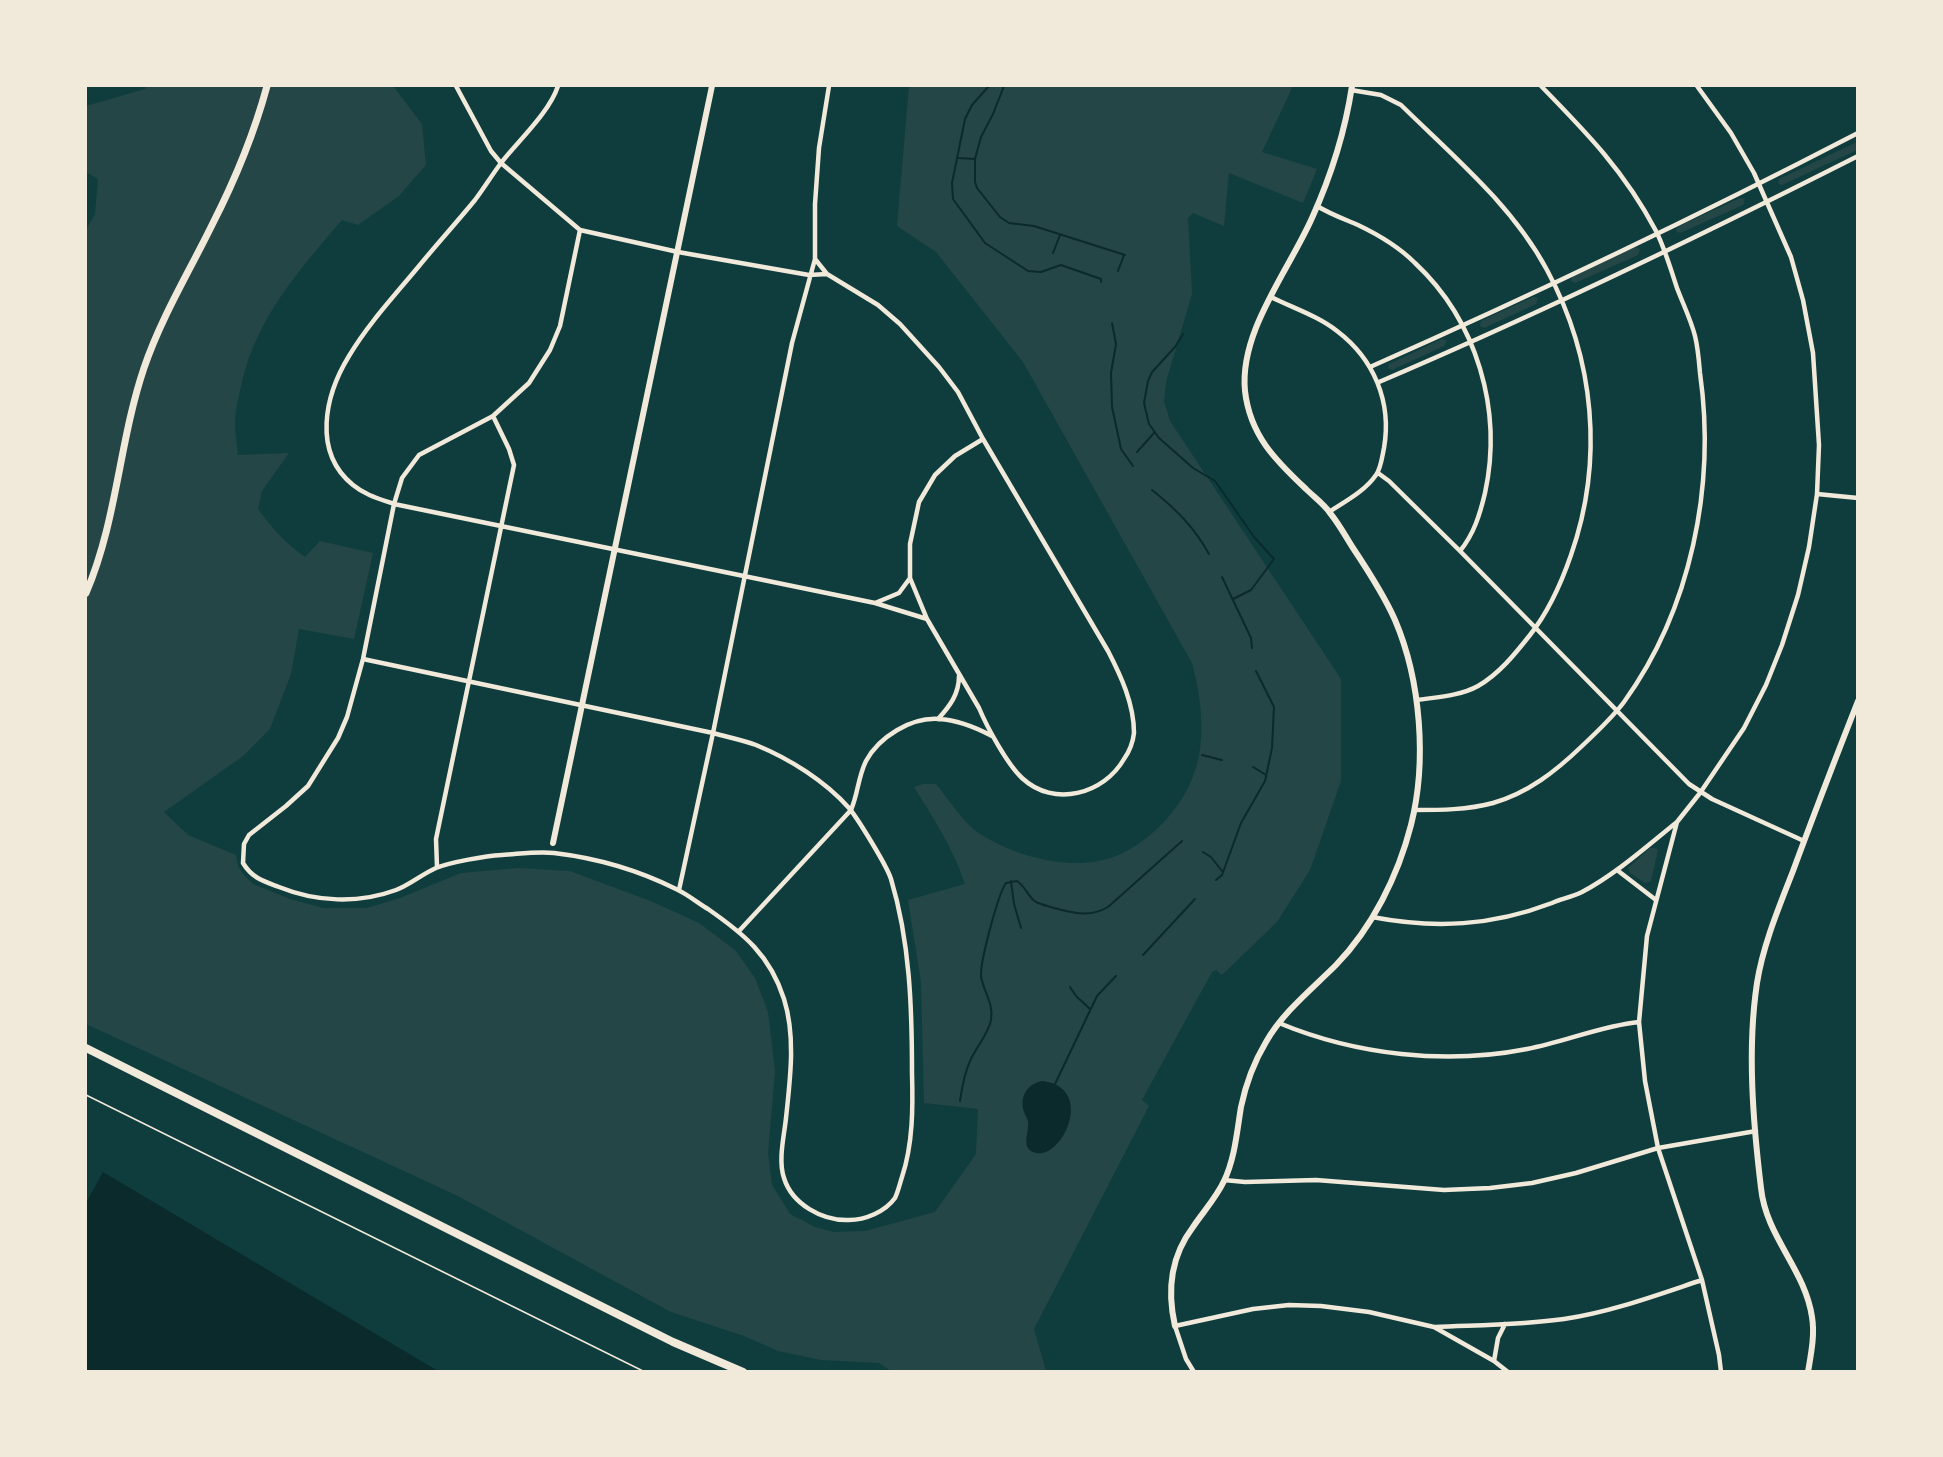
<!DOCTYPE html>
<style>
body{margin:0}
#map{position:relative;width:1943px;height:1457px;overflow:hidden;background:#0f3d3e;font-family:Cabin,sans-serif}
canvas{display:block}
.frame{position:absolute;inset:0;border:87px solid #f1e9da;pointer-events:none}
</style>
<div id="map">
<canvas width="1943" height="1457"></canvas>
<div class="frame"></div>
</div>
<script>
const ctx = document.querySelector('canvas').getContext('2d');
ctx.lineJoin = 'round';
function fill(path, color) {
  ctx.fillStyle = color;
  ctx.fill(path, 'evenodd');
}
function strokePath(path, color, width, dash) {
  ctx.strokeStyle = color;
  ctx.lineWidth = width;
  ctx.lineCap = dash ? 'butt' : 'round';
  ctx.setLineDash(dash || []);
  ctx.stroke(path);
}
const green = new Path2D(`
 M146 86H393L422 124 426 165 399 196 358 225 342 220C300 269 257 317 242 382 239 396 235 409 235 423 235 434 237 445 238 455L289 453 262 491 258 509C273 529 284 542 305 557L320 541 373 553 354 639 299 629 291 674 270 729 243 756 164 812 188 835 236 855 238 866 243 874 253 884 290 899 323 908H367L400 898 461 873 518 868 570 871 653 902 699 923 735 950 755 978 768 1012 775 1071 768 1153 772 1185 790 1214 815 1227 834 1232 865 1231 935 1212 976 1154 978 1109 924 1103 921 982 908 900 965 884C953 848 934 819 914 787L923 784H936C950 801 965 826 985 837 1017 856 1062 868 1099 861 1138 854 1178 815 1192 779 1207 744 1202 699 1192 663L1023 362 936 252 897 226 909 86H1293L1262 152 1317 169 1303 203 1229 173 1224 226 1193 213 1188 218 1192 294 1166 382 1164 401 1170 421 1341 679V781L1310 870 1277 922 1222 975 1216 970 1212 972 1142 1100 1149 1106 1034 1329 1046 1371H891L879 1363 821 1360 778 1351 744 1336 671 1312 458 1196 86 1024V230L95 214 98 179 86 172V106L145 89Z
 M1857 142V150L1782 185 1778 183 1779 179Z
 M1740 198 1745 199 1743 205 1680 233 1676 231 1677 227Z
 M1635 247 1640 249 1638 255 1575 283 1571 281 1572 277Z
 M1533 297 1538 298 1536 304 1484 328 1480 326 1481 321Z
 M1442 339 1447 340 1444 346 1392 370 1388 368 1389 364Z
 M1650 848H1655L1658 850 1651 881 1645 883 1630 873 1628 868Z`);
const water = new Path2D(`
 M1042 1081C1096 1087 1063 1159 1036 1153 1019 1149 1030 1131 1028 1121 1027 1118 1025 1115 1024 1112 1019 1097 1027 1084 1042 1081Z
 M103 1172 438 1371H86V1203Z`);
const stream = new Path2D(`
 M989 86 972 105 965 119 952 183 953 199 985 243 1028 271 1041 272 1061 265 1101 279V282
 M1004 86 993 114 981 137 975 159V182L977 188 1000 217 1009 223 1034 226 1125 255
 M958 158 975 159
 M1053 253 1060 235
 M1118 271 1124 255
 M1112 323 1116 344 1111 373 1112 407 1121 449 1133 466
 M1183 334 1175 347 1152 372 1148 381 1144 403 1149 424 1159 438 1193 468 1215 481 1254 537 1274 559 1251 590 1233 599
 M1137 452 1154 433
 M1152 490C1176 509 1194 527 1209 554
 M1222 577 1251 638 1252 648
 M1202 755 1222 760
 M1253 767 1266 775
 M1203 852 1211 857 1222 871
 M1216 880 1222 875 1241 823 1265 781 1272 748 1274 707 1256 671
 M1011 881 1014 904 1021 928
 M1143 955 1195 899
 M1070 987 1076 996 1090 1009
 M1055 1084 1097 996 1116 976
 M960 1101C962 1087 964 1074 970 1061 976 1047 988 1035 991 1020 994 1003 983 991 981 976 980 962 998 894 1006 883L1017 881C1026 887 1028 897 1036 902 1042 905 1048 906 1054 908 1074 913 1089 918 1108 907L1182 841`);
const path = new Path2D(`
 M86 1095 645 1372`);
const minor = new Path2D(`
 M456 86 491 151 501 163 580 230 678 252 809 275 827 274 878 305 900 324 939 367 958 392 983 439 1108 651C1121 676 1134 704 1134 733 1133 742 1129 752 1124 759 1104 794 1054 808 1022 778 1007 764 987 727 979 708L927 619 875 603 394 504C380 499 365 495 353 485 312 452 325 395 349 356 368 324 395 295 419 266 437 244 457 222 475 200 484 188 492 175 501 163 519 140 549 113 558 86
 M1697 86 1731 133 1754 173 1791 257 1803 300 1813 353 1819 445 1817 494 1809 547 1798 595 1782 645 1766 685 1744 728 1700 793 1677 822 1647 936 1639 1022 1645 1081 1658 1148 1702 1280 1719 1355 1721 1372
 M1351 90 1381 95 1401 105C1453 156 1512 205 1547 270 1595 359 1604 461 1571 555 1561 584 1549 611 1530 635 1515 654 1499 674 1478 686 1460 696 1437 697 1417 700
 M1317 206C1330 214 1344 219 1358 225 1379 235 1399 247 1415 263 1477 321 1503 410 1485 493 1480 514 1474 534 1460 551
 M815 259 827 274
 M1271 297C1293 308 1318 316 1337 331 1374 359 1392 402 1384 448 1382 457 1381 468 1376 475 1365 491 1346 501 1329 512
 M1370 367C1535 294 1698 216 1858 133
 M1379 382C1541 313 1700 236 1858 156
 M1378 473 1389 481 1460 551 1689 784 1712 799 1804 841
 M1817 494 1858 498
 M875 603 899 593 910 578
 M927 619 910 578V544L919 502 935 475 955 456 983 439
 M363 659 713 733C727 737 742 740 756 745 790 759 825 781 849 808 858 819 887 866 891 879 910 942 912 1008 912 1073 913 1107 913 1144 902 1177 900 1183 898 1192 895 1198 885 1212 865 1220 849 1220 822 1221 792 1204 784 1178 778 1160 784 1137 786 1118 790 1080 796 1037 784 999 770 955 744 934 708 909 698 903 687 894 676 889 638 870 596 858 554 853 538 851 519 854 502 855 485 856 451 862 436 868 422 874 410 885 396 890 358 904 316 902 279 887 263 881 252 878 243 863L244 844 249 835 286 806 308 786 338 738 347 717 363 659 394 504 402 478 419 455 493 416 529 383 550 350 560 326 580 230
 M938 719C950 706 959 694 959 676
 M1414 810C1440 810 1467 810 1493 803 1528 793 1556 771 1582 746 1597 732 1612 718 1624 702 1691 609 1716 486 1700 373 1699 361 1698 348 1695 336 1691 320 1683 304 1677 288 1671 270 1665 249 1656 231 1625 172 1587 133 1541 86
 M437 867 436 839 514 465 509 449 493 416
 M1617 870 1656 900
 M679 890 713 733 792 343 815 259V204L819 148 829 86
 M1372 917C1435 929 1492 926 1552 903 1561 899 1572 897 1582 892 1616 874 1647 846 1677 822
 M739 931 851 810C858 794 858 777 866 761 879 737 911 717 939 719 958 720 975 727 992 736
 M1279 1023C1356 1055 1446 1065 1527 1049 1565 1042 1600 1026 1639 1022
 M1224 1180 1245 1182 1316 1180 1444 1190 1490 1188 1532 1183 1576 1173 1658 1148 1756 1131
 M1435 1327C1478 1325 1522 1325 1564 1319 1611 1312 1657 1295 1702 1280
 M1494 1361 1498 1338 1505 1324
 M1194 1372 1186 1359 1175 1326 1253 1309 1289 1305 1321 1306 1369 1312 1434 1327 1494 1361 1508 1372`);
const tertiary = new Path2D(`
 M553 843 712 86
 M1175 1326C1167 1291 1171 1256 1193 1227 1203 1212 1216 1198 1224 1181 1235 1158 1237 1131 1241 1107 1246 1083 1254 1062 1266 1042 1283 1012 1312 989 1336 965 1372 928 1398 876 1411 825 1427 762 1421 681 1395 620 1384 595 1369 572 1353 548 1346 537 1339 524 1330 513 1324 504 1314 497 1306 489 1275 460 1250 435 1245 391 1239 332 1289 270 1312 218 1331 176 1345 132 1352 86
 M1808 1372C1811 1354 1815 1335 1812 1317 1805 1269 1766 1237 1761 1188 1753 1122 1747 1049 1757 983 1763 945 1779 907 1793 871 1814 814 1836 757 1858 701`);
const secondary = new Path2D(`
 M86 593C117 521 119 442 144 368 161 318 189 272 212 225 235 180 254 134 267 86`);
const trunk = new Path2D(`
 M86 1048 673 1342 743 1372`);
fill(green, '#244646');
fill(water, '#0a2a2b');
strokePath(stream, '#0a2a2b', 2);
strokePath(path, '#f1e9da', 1.5);
strokePath(minor, '#f1e9da', 4.5);
strokePath(tertiary, '#f1e9da', 6);
strokePath(secondary, '#f1e9da', 7);
strokePath(trunk, '#f1e9da', 8);
</script>
